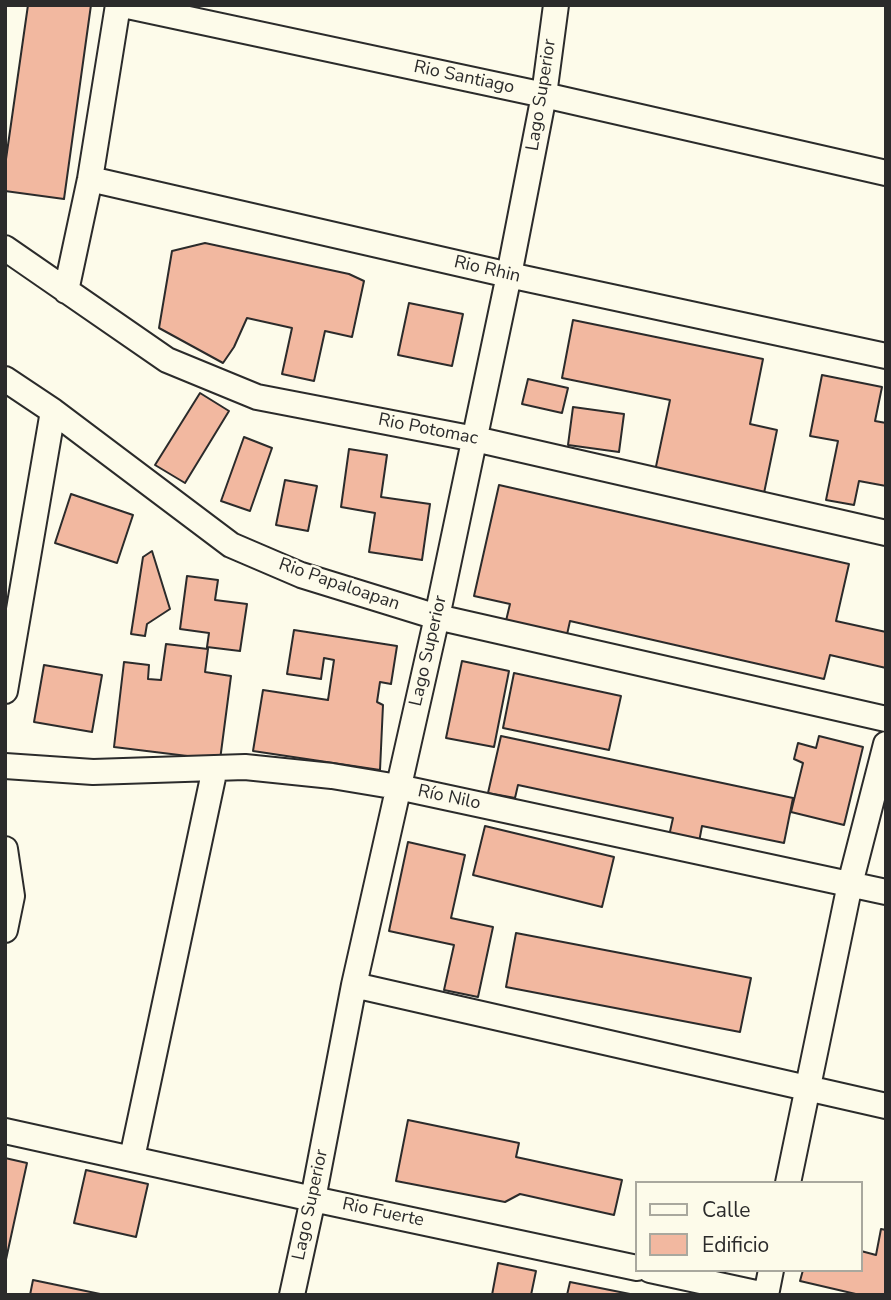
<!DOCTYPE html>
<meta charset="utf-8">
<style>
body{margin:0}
#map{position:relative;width:891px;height:1300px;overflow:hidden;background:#fdfbea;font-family:"Nunito Sans",sans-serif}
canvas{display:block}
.frame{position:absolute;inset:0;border:7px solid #2b2b2b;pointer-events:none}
.legend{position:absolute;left:635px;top:1181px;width:228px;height:91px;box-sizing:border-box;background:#fdfbea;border:2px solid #a9a89e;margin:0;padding:9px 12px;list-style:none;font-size:21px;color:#2b2b2b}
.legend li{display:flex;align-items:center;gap:14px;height:35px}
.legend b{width:35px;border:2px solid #a9a89e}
</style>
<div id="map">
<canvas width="891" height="1300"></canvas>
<div class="frame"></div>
<ul class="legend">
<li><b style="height:9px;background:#fdfbea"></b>Calle</li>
<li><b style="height:19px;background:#f2b8a0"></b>Edificio</li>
</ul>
</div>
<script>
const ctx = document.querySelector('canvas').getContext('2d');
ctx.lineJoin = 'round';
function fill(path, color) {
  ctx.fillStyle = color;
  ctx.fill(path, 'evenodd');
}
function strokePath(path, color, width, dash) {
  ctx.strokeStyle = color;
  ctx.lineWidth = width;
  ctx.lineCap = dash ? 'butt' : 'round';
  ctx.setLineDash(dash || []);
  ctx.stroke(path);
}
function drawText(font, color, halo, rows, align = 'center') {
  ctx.font = font + ' "Nunito Sans",sans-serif';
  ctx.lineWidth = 5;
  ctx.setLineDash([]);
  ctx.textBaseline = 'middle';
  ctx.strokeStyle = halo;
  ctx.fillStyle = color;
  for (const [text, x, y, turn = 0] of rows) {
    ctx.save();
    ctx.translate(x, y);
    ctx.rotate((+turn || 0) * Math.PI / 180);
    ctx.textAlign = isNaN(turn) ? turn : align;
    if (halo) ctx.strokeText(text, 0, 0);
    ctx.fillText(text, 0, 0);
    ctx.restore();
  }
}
const building = new Path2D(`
 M28 5H91L64 199 5 191V166Z
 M205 243 349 274 364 281 352 337 325 331 314 381 282 374 292 328 247 318 234 347 223 363 159 328 172 251Z
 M409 303 463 314 452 366 398 355Z
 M573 320 763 359 750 424 777 430 763 498 654 476 670 400 562 378Z
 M822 375 882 387 875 421 886 423V486L859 481 854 505 826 500 838 441 810 436Z
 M528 379 568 388 562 413 522 404Z
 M200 393 229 411 185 483 155 465Z
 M573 407 624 414 619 452 568 445Z
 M244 437 272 448 250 511 221 501Z
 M349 449 387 455 381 497 430 504 422 560 369 552 375 513 341 507Z
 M285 480 317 486 308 531 276 525Z
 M499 485 849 564 836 621 886 632V668L830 655 824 679 570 621 566 639 505 625 510 604 474 596Z
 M71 494 133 515 117 563 55 543Z
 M152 551 170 609 147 624 145 636 131 634 143 557Z
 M187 576 218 580 215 600 247 604 240 651 207 647 209 633 180 629Z
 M294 630 397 646 391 684 380 682 377 702 383 705 380 770 253 751 263 690 328 700 334 660 324 658 321 679 287 674Z
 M166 644 208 649 205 672 231 676 220 760 114 747 124 662 149 665 148 679 161 680Z
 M462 661 509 671 494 747 446 738Z
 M44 665 102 675 92 732 34 722Z
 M514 673 621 696 609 750 503 728Z
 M501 736 793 798 784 843 702 826 699 842 669 836 673 818 518 785 515 798 488 793Z
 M819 736 863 747 844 825 791 812 803 763 794 759 798 743 816 748Z
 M485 826 614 857 602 907 473 875Z
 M408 842 465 855 451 918 493 927 478 997 444 990 454 945 389 931Z
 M516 933 751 978 740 1032 506 987Z
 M408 1120 519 1143 516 1157 622 1180 614 1215 520 1194 505 1202 396 1181Z
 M5 1158 27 1163 5 1264Z
 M86 1170 148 1184 136 1237 74 1223Z
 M881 1229 886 1230V1295H860L800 1281 803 1270H861V1251L876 1255Z
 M498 1263 536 1271 531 1295H492Z
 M33 1280 105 1295H30Z
 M570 1282 635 1295H567Z`);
const minor = new Path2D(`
 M123 5 544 95 886 173
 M90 179 509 275 886 356
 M5 248 167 360 257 397 475 439 886 533
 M66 291 90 179 118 5
 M5 379 53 411 231 545 301 575 437 617 886 719
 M5 691 53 411
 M5 766 93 772 245 767 332 776 398 787 886 892
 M5 849 12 896 5 930
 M354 985 886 1106
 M5 1131 313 1199 637 1268
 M132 1158 215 768
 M788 1183 850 884 886 744
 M650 1270 765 1295
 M292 1295 313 1199 354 985 437 617 509 275 544 95 556 5
 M766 1295 771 1270`);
const streetNames = [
 ["Rio Santiago",464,78,12],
 ["Lago Superior",542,95,-81],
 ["Rio Rhin",487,270,13],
 ["Rio Potomac",428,430,11],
 ["Rio Papaloapan",339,585,19],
 ["Lago Superior",429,651,-77],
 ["Río Nilo",449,798,12],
 ["Lago Superior",311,1205,-78],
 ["Rio Fuerte",383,1213,12]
];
fill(building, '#f2b8a0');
strokePath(building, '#2b2b2b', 2);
strokePath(minor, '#2b2b2b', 28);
strokePath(minor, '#fdfbea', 24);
drawText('18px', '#2b2b2b', '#fdfbea', streetNames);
</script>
